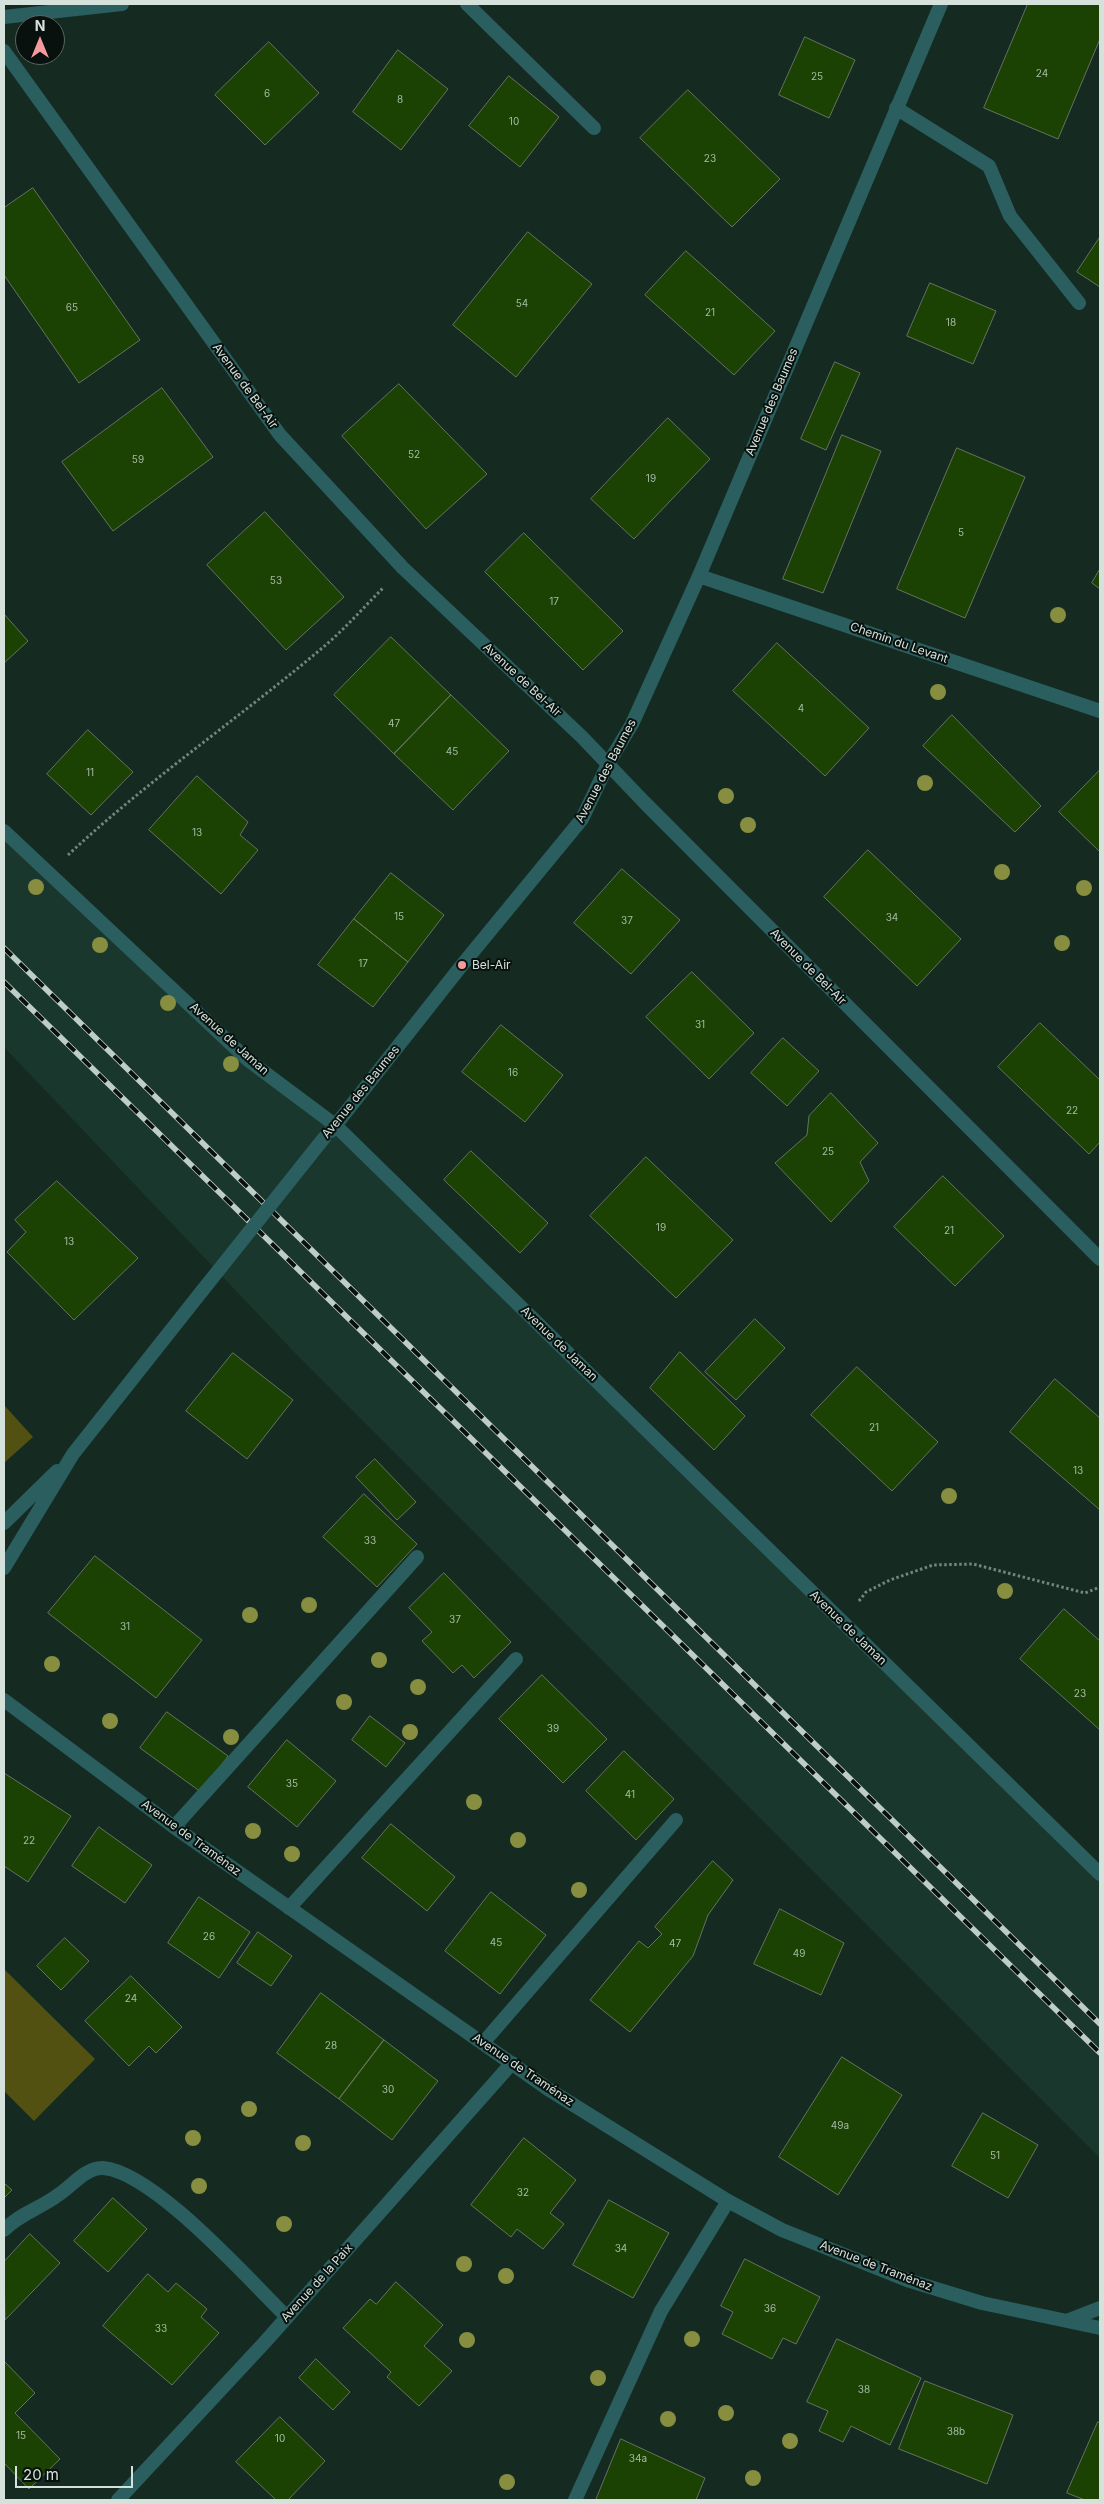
<!DOCTYPE html>
<meta charset="utf-8">
<style>
body{margin:0}
#map{position:relative;width:1104px;height:2504px;overflow:hidden;background:#152b22;font-family:Inter,sans-serif}
canvas{display:block}
.frame{position:absolute;inset:0;border:5px solid #d5e2dc;pointer-events:none}
.north{position:absolute;left:15px;top:15px;width:50px;height:50px;box-sizing:border-box;background:#08110d;border:1px solid #5a6560;border-radius:50%;rotate:0deg;font-size:14px;font-weight:700;line-height:20px;text-align:center;color:#d5e2dc}
.north::after{content:'';display:block;margin:auto;width:18px;height:22px;background:#f59b9d;clip-path:polygon(50% 0,100% 100%,50% 72%,0 100%)}
.scale{position:absolute;left:15px;top:2466px;width:118px;height:22px;box-sizing:border-box;border:2px solid #d5e2dc;border-top:0;padding-left:6px;font-size:15px;line-height:18px;white-space:nowrap;color:#d5e2dc;-webkit-text-stroke:4px #08110d;paint-order:stroke}
</style>
<div id="map">
<canvas width="1104" height="2504"></canvas>
<div class="frame"></div>
<div class="north">N</div>
<div class="scale">20 m</div>
</div>
<script>
const ctx = document.querySelector('canvas').getContext('2d');
ctx.lineJoin = 'round';
function fill(path, color) {
  ctx.fillStyle = color;
  ctx.fill(path, 'evenodd');
}
function strokePath(path, color, width, dash) {
  ctx.strokeStyle = color;
  ctx.lineWidth = width;
  ctx.lineCap = dash ? 'butt' : 'round';
  ctx.setLineDash(dash || []);
  ctx.stroke(path);
}
function drawText(font, color, halo, rows, align = 'center') {
  ctx.font = font + ' Inter,sans-serif';
  ctx.lineWidth = 4;
  ctx.setLineDash([]);
  ctx.textBaseline = 'middle';
  ctx.strokeStyle = halo;
  ctx.fillStyle = color;
  for (const [text, x, y, turn = 0] of rows) {
    ctx.save();
    ctx.translate(x, y);
    ctx.rotate((+turn || 0) * Math.PI / 180);
    ctx.textAlign = isNaN(turn) ? turn : align;
    if (halo) ctx.strokeText(text, 0, 0);
    ctx.fillText(text, 0, 0);
    ctx.restore();
  }
}
const built = new Path2D(`
 M4 831 248 1060 319 1112 1100 1874V2158L296 1354 4 1047Z`);
const green = new Path2D(`
 M4 1405 33 1437 5 1462 4 1460Z
 M4 1969 95 2059 34 2121 4 2091Z`);
const building = new Path2D(`
 M1028 4H1100V39L1058 139 984 108Z
 M805 37 855 60 829 118 779 95Z
 M269 42 319 93 265 145 215 95Z
 M398 50 448 89 401 150 353 112Z
 M509 76 559 117 520 167 469 126Z
 M688 90 780 179 732 227 640 138Z
 M33 188 140 340 79 383 4 275V208Z
 M528 232 592 284 516 377 453 325Z
 M1100 237V287L1077 272Z
 M686 251 775 331 734 375 645 295Z
 M930 283 996 311 973 364 907 336Z
 M835 362 860 373 826 450 801 439Z
 M399 384 487 474 426 529 342 436Z
 M162 388 213 457 113 531 62 462Z
 M668 418 710 459 634 539 591 499Z
 M842 435 881 451 823 593 783 579Z
 M957 448 1025 477 965 618 897 589Z
 M265 512 344 597 286 650 207 565Z
 M524 533 623 631 583 670 485 572Z
 M1100 569V589L1092 583Z
 M4 614 28 641 4 663Z
 M391 637 451 695 394 754 334 695Z
 M777 643 869 728 825 776 733 691Z
 M451 695 509 751 453 810 394 754Z
 M952 715 1041 806 1015 832 923 746Z
 M88 730 133 772 91 815 47 774Z
 M1100 770V852L1059 812Z
 M197 776 248 822 240 835 258 850 221 894 149 830Z
 M868 850 961 939 917 986 824 897Z
 M622 869 680 920 631 974 574 923Z
 M391 873 444 915 408 962 354 919Z
 M354 919 408 962 373 1007 318 965Z
 M692 972 754 1033 709 1079 646 1017Z
 M1040 1023 1100 1080V1142L1089 1154 998 1067Z
 M501 1025 563 1075 525 1122 462 1072Z
 M783 1038 819 1071 787 1106 751 1073Z
 M831 1093 878 1143 860 1162 869 1181 831 1222 775 1163 807 1135 809 1116Z
 M471 1151 548 1223 520 1253 444 1180Z
 M646 1157 733 1240 676 1298 590 1216Z
 M943 1176 1004 1236 955 1286 894 1227Z
 M57 1181 138 1258 74 1320 7 1252 26 1232 15 1220Z
 M755 1319 785 1348 736 1400 705 1372Z
 M680 1352 745 1416 714 1450 650 1388Z
 M233 1353 293 1400 247 1459 186 1411Z
 M857 1367 938 1442 892 1491 811 1415Z
 M1055 1379 1100 1418V1510L1010 1432Z
 M375 1459 416 1502 397 1520 356 1477Z
 M364 1494 417 1544 377 1587 323 1537Z
 M95 1556 202 1640 156 1698 48 1613Z
 M444 1573 511 1642 474 1678 462 1665 453 1673 422 1641 432 1632 409 1608Z
 M1064 1609 1100 1641V1730L1020 1659Z
 M542 1675 607 1739 563 1783 499 1719Z
 M167 1712 228 1756 201 1792 140 1748Z
 M370 1716 405 1743 386 1767 352 1740Z
 M287 1740 336 1781 297 1827 248 1787Z
 M624 1751 674 1799 636 1840 586 1791Z
 M4 1773 71 1816 28 1882 4 1866Z
 M391 1824 455 1877 427 1911 362 1858Z
 M99 1827 152 1865 125 1903 72 1866Z
 M713 1861 733 1880 708 1915 693 1956 630 2032 590 2000 639 1941 648 1948 662 1934 655 1927Z
 M491 1892 546 1935 500 1994 445 1951Z
 M199 1897 250 1932 219 1978 168 1943Z
 M780 1909 844 1943 821 1995 754 1964Z
 M258 1932 292 1956 271 1986 237 1963Z
 M65 1938 89 1961 61 1990 37 1966Z
 M131 1976 182 2027 156 2053 149 2046 129 2066 85 2021Z
 M321 1993 384 2040 339 2099 277 2053Z
 M384 2040 438 2081 392 2140 339 2099Z
 M842 2057 902 2095 838 2195 779 2157Z
 M983 2113 1038 2145 1008 2198 952 2166Z
 M524 2138 576 2180 550 2213 564 2224 543 2249 517 2229 511 2237 471 2205Z
 M4 2183 12 2190 4 2198Z
 M113 2198 147 2229 108 2272 74 2241Z
 M609 2200 669 2233 633 2298 573 2265Z
 M30 2234 60 2263 5 2320 4 2262Z
 M745 2259 820 2297 796 2344 783 2338 772 2359 722 2334 733 2312 721 2306Z
 M148 2274 168 2292 176 2283 207 2309 201 2317 219 2333 172 2385 103 2326Z
 M396 2282 443 2325 424 2346 452 2371 419 2406 387 2377 391 2372 343 2328 370 2299 376 2304Z
 M837 2339 921 2378 890 2445 851 2426 843 2442 819 2431 828 2411 807 2402Z
 M316 2359 350 2392 333 2410 299 2378Z
 M4 2361 35 2393 15 2413 60 2459 29 2489 4 2463Z
 M925 2381 1013 2415 987 2484 899 2449Z
 M280 2417 325 2461 288 2500H276L236 2462Z
 M1098 2422 1100 2423V2500H1085L1067 2493Z
 M621 2439 705 2478 696 2500H596Z`);
const path = new Path2D(`
 M68 855C148 780 238 719 321 649 343 631 363 608 383 588
 M859 1601 866 1592 890 1580 933 1565 973 1564 1085 1593 1100 1587`);
const service = new Path2D(`
 M467 4 594 128
 M896 108 989 166 1010 216 1079 303
 M174 1827 417 1557
 M289 1908 516 1659
 M483 2043 676 1820
 M4 2230C19 2214 41 2208 58 2195 71 2187 86 2167 103 2168 154 2172 249 2280 287 2317
 M575 2500 661 2311 728 2201`);
const minor = new Path2D(`
 M4 17 122 4
 M4 51 280 435 403 568 582 737 644 802 1100 1259
 M699 576 1100 711
 M4 831 248 1060 335 1125 1100 1874
 M331 1131 462 965 582 819 608 764 632 724 699 576 941 4
 M4 1523 57 1471
 M4 1568 73 1454 202 1291
 M4 1700 174 1827 548 2089 728 2201 782 2230 907 2280 982 2303 1100 2328
 M1069 2320 1100 2308
 M118 2500 265 2342 512 2063`);
const rail = new Path2D(`
 M4 948 1100 2024
 M4 982 1100 2053`);
const minorBridge = new Path2D(`
 M202 1291 324 1138`);
const trees = [
 [1058,615],
 [938,692],
 [925,783],
 [726,796],
 [748,825],
 [1002,872],
 [36,887],
 [1084,888],
 [1062,943],
 [100,945],
 [168,1003],
 [231,1064],
 [949,1496],
 [1005,1591],
 [309,1605],
 [250,1615],
 [379,1660],
 [52,1664],
 [418,1687],
 [344,1702],
 [110,1721],
 [410,1732],
 [231,1737],
 [474,1802],
 [253,1831],
 [518,1840],
 [292,1854],
 [579,1890],
 [249,2109],
 [193,2138],
 [303,2143],
 [199,2186],
 [284,2224],
 [464,2264],
 [506,2276],
 [692,2339],
 [467,2340],
 [598,2378],
 [726,2413],
 [668,2419],
 [790,2441],
 [753,2478],
 [507,2482]
];
const markers = [
 [462,965,5,"#f59b9d"]
];
const numberNames = [
 ["24",1042,74],
 ["25",817,77],
 ["6",267,94],
 ["8",400,100],
 ["10",514,122],
 ["23",710,159],
 ["54",522,304],
 ["65",72,308],
 ["21",710,313],
 ["18",951,323],
 ["52",414,455],
 ["59",138,460],
 ["19",651,479],
 ["5",961,533],
 ["53",276,581],
 ["17",554,602],
 ["4",801,709],
 ["47",394,724],
 ["45",452,752],
 ["11",90,773],
 ["13",197,833],
 ["15",399,917],
 ["34",892,918],
 ["37",627,921],
 ["17",363,964],
 ["31",700,1025],
 ["16",513,1073],
 ["22",1072,1111],
 ["25",828,1152],
 ["19",661,1228],
 ["21",949,1231],
 ["13",69,1242],
 ["21",874,1428],
 ["13",1078,1471],
 ["33",370,1541],
 ["37",455,1620],
 ["31",125,1627],
 ["23",1080,1694],
 ["39",553,1729],
 ["35",292,1784],
 ["41",630,1795],
 ["22",29,1841],
 ["26",209,1937],
 ["45",496,1943],
 ["47",675,1944],
 ["49",799,1954],
 ["24",131,1999],
 ["28",331,2046],
 ["30",388,2090],
 ["49a",840,2126],
 ["51",995,2156],
 ["32",523,2193],
 ["34",621,2249],
 ["36",770,2309],
 ["33",161,2329],
 ["38",864,2390],
 ["38b",956,2432],
 ["15",21,2436],
 ["10",280,2439],
 ["34a",638,2459]
];
const streetNames = [
 ["Avenue de Bel-Air",245,386,54],
 ["Avenue des Baumes",772,402,-67],
 ["Chemin du Levant",899,643,19],
 ["Avenue de Bel-Air",522,680,43],
 ["Avenue des Baumes",606,771,-62],
 ["Avenue de Bel-Air",808,967,45],
 ["Avenue de Jaman",229,1039,42],
 ["Avenue des Baumes",361,1092,-51],
 ["Avenue de Jaman",559,1344,44],
 ["Avenue de Jaman",848,1628,44],
 ["Avenue de Traménaz",191,1838,36],
 ["Avenue de Traménaz",523,2070,34],
 ["Avenue de Traménaz",876,2266,21],
 ["Avenue de la Paix",317,2283,-48]
];
const poiNames = [
 ["Bel-Air",472,965]
];
fill(built, '#1a372d');
fill(green, '#535111');
fill(building, '#1b4203');
strokePath(building, '#657260', 1);
strokePath(path, '#73857d', 3, [2.5, 2.5]);
strokePath(service, '#2a5e5f', 14);
strokePath(minor, '#2a5e5f', 14);
strokePath(rail, '#bfcdc7', 5.5);
strokePath(rail, '#08110d', 4, [11]);
strokePath(minorBridge, '#2a5e5f', 14);
ctx.fillStyle = '#878e40';
for (const [x, y] of trees) {
  ctx.beginPath();
  ctx.arc(x, y, 8, 0, 2 * Math.PI);
  ctx.fill();
}
for (const [x, y, r, color] of markers) {
  const dot = new Path2D();
  dot.arc(x, y, r, 0, 2 * Math.PI);
  ctx.fillStyle = color;
  ctx.fill(dot);
  strokePath(dot, '#08110d', 2);
}
drawText('10px', '#a6baa6', null, numberNames);
drawText('12px', '#d5e2dc', '#08110d', streetNames);
drawText('12px', '#d5e2dc', '#08110d', poiNames, 'left');
</script>
